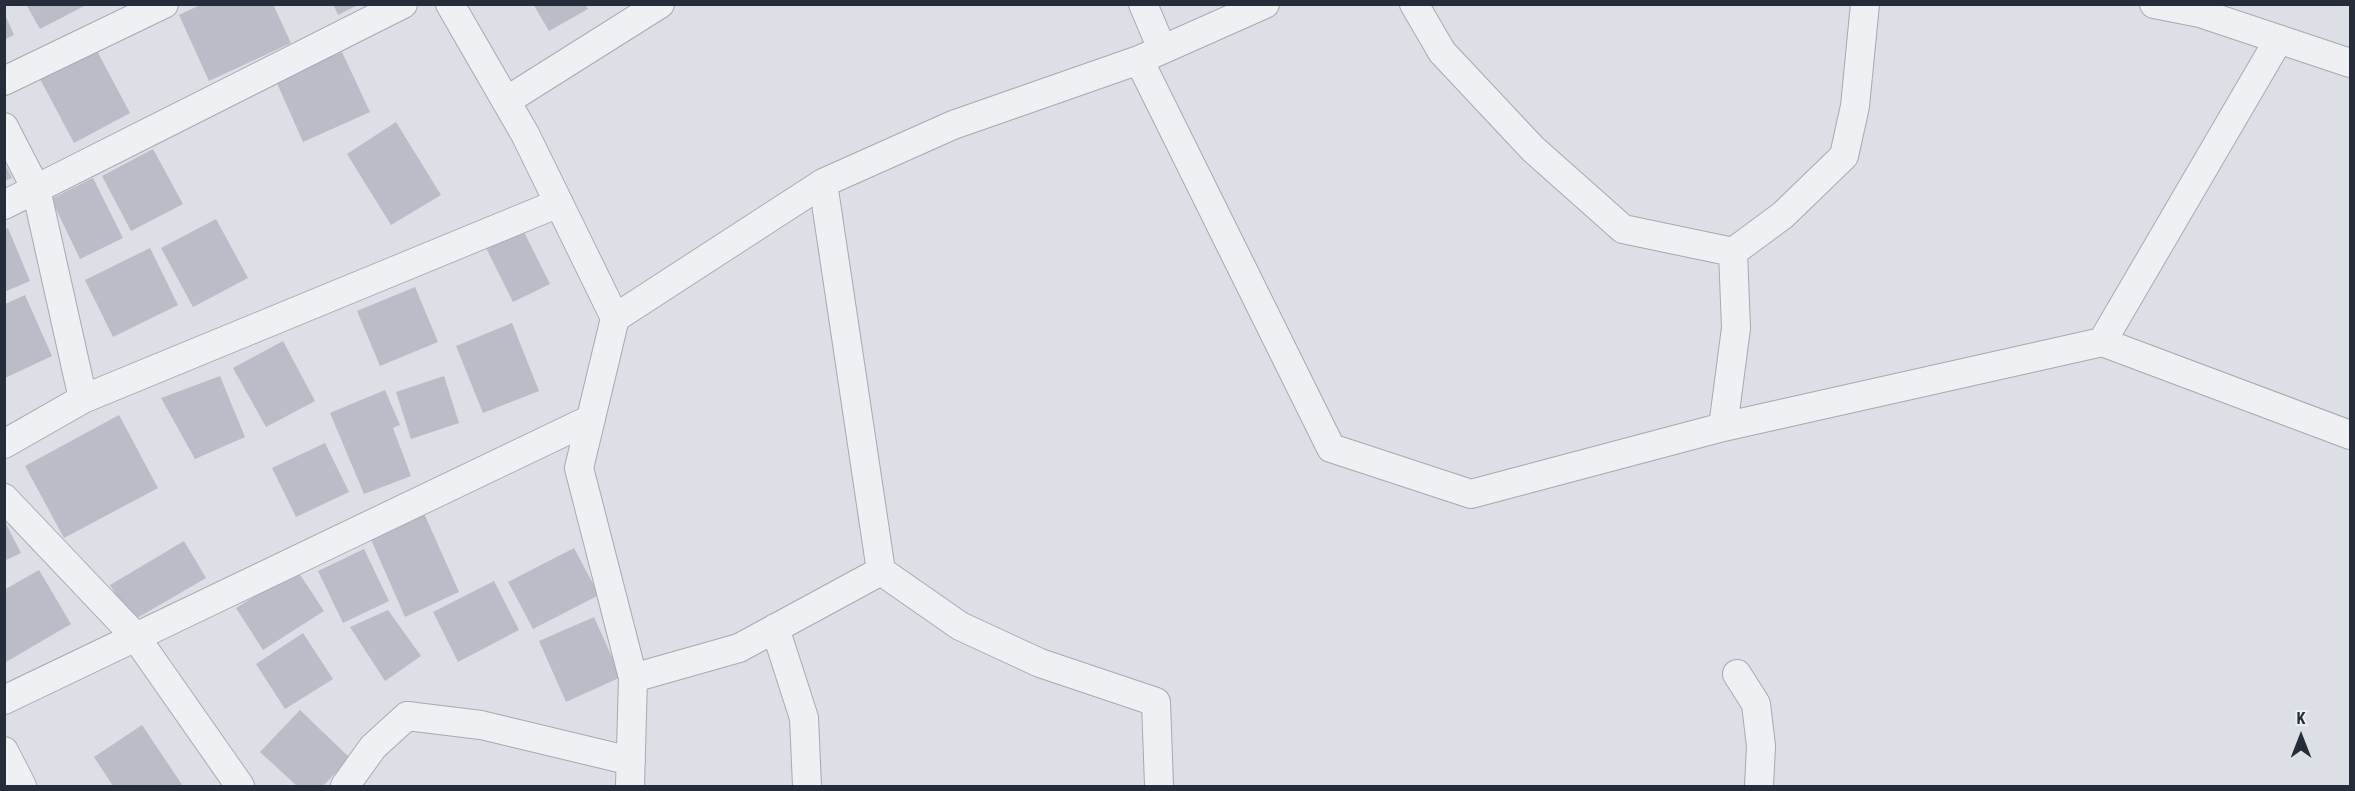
<!DOCTYPE html>
<style>
body{margin:0}
#map{position:relative;width:2355px;height:791px;overflow:hidden;background:#dcdfe5;font-family:"Roboto Condensed",sans-serif}
canvas{display:block}
.frame{position:absolute;inset:0;border:6px solid #272c3a;pointer-events:none}
.north{position:absolute;left:2271px;top:707px;width:60px;height:60px;-webkit-text-stroke:4px #ebeef3;paint-order:stroke;rotate:0deg;font-size:16px;font-weight:700;line-height:24px;text-align:center;color:#272c3a}
.north::after{content:'';display:block;margin:auto;width:21px;height:27px;background:#272c3a;clip-path:polygon(50% 0,100% 100%,50% 72%,0 100%)}
</style>
<div id="map">
<canvas width="2355" height="791"></canvas>
<div class="frame"></div>
<div class="north">K</div>
</div>
<script>
const ctx = document.querySelector('canvas').getContext('2d');
ctx.lineJoin = 'round';
function fill(path, color) {
  ctx.fillStyle = color;
  ctx.fill(path, 'evenodd');
}
function strokePath(path, color, width, dash) {
  ctx.strokeStyle = color;
  ctx.lineWidth = width;
  ctx.lineCap = dash ? 'butt' : 'round';
  ctx.setLineDash(dash || []);
  ctx.stroke(path);
}
const building = new Path2D(`
 M26 4H88L40 29Z
 M202 4H273L291 43 209 81 179 15Z
 M333 4H360L338 15Z
 M533 4H585L588 9 549 31Z
 M4 12 14 35 4 40Z
 M96 49 130 113 74 143 40 79Z
 M342 52 370 112 303 142 276 81Z
 M396 122 441 195 391 225 347 154Z
 M153 149 183 204 131 231 102 176Z
 M4 162 12 178 4 181Z
 M93 178 123 238 80 259 51 199Z
 M216 219 248 278 193 307 161 248Z
 M520 224 550 284 513 302 483 242Z
 M8 228 30 281 4 292V230Z
 M150 248 178 305 113 337 85 280Z
 M415 287 438 342 380 366 357 311Z
 M25 295 52 356 5 378V304Z
 M512 323 539 391 483 413 456 346Z
 M283 341 315 401 266 427 233 368Z
 M220 376 245 437 195 459 161 398Z
 M444 376 459 423 411 439 396 392Z
 M385 390 400 425 393 428 411 476 364 494 330 413Z
 M119 415 158 488 64 538 25 466Z
 M325 443 349 492 296 517 272 468Z
 M423 511 459 592 405 617 369 535Z
 M4 520 21 553 4 561Z
 M184 541 206 578 132 621 110 585Z
 M574 548 599 595 533 629 508 582Z
 M364 549 389 601 343 623 318 571Z
 M39 570 71 624 6 662 4 590Z
 M297 570 324 611 263 650 236 608Z
 M494 581 519 630 458 662 433 612Z
 M388 610 421 656 385 681 350 627Z
 M594 617 621 677 566 702 539 641Z
 M303 633 333 679 285 709 256 664Z
 M300 710 350 758 323 786H297L260 752Z
 M142 725 183 786H113L94 757Z`);
const street = new Path2D(`
 M450 4 525 134 615 318 579 468 633 678 630 786
 M1143 4 1162 49
 M1414 4 1442 52 1533 149 1623 229 1733 252 1736 328 1723 427
 M2154 4 2200 13 2350 63
 M1139 60 1331 448 1471 494 1723 427 2102 342 2350 435
 M4 81 164 4
 M506 101 660 4
 M4 127 36 189 83 399
 M4 205 403 4
 M1733 252 1783 215 1844 156 1855 106 1865 4
 M615 318 823 183 953 125 1139 60 1265 4
 M2102 342 2279 39
 M4 444 83 399 559 203
 M4 498 135 636 240 786
 M881 571 960 626 1040 663 1156 702 1159 786
 M775 628 804 718 807 786
 M1737 674 1756 704 1761 746 1759 786
 M633 678 739 648 881 571 823 183
 M4 700 591 419
 M4 751 22 786
 M345 786 373 747 407 716 481 725 631 761`);
fill(building, '#babdc7');
strokePath(street, '#a6a9b2', 30);
strokePath(street, '#eef0f4', 28);
</script>
